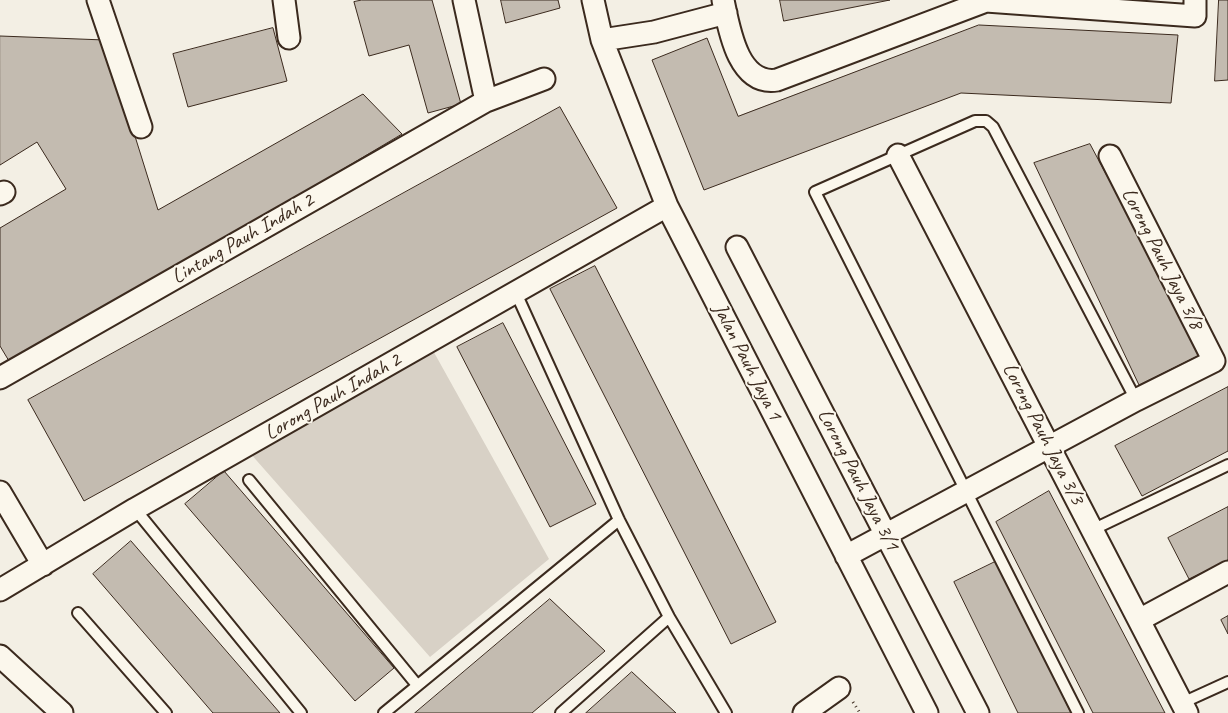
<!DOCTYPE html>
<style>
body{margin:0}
canvas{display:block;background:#f3efe4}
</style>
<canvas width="1228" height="713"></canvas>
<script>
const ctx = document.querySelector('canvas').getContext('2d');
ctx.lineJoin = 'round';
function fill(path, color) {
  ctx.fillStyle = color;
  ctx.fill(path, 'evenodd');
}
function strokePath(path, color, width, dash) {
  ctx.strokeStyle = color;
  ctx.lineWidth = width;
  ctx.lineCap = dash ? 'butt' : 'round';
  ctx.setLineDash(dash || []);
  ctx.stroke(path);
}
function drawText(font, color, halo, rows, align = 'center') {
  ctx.font = font + ' Caveat,sans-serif';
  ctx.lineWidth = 4;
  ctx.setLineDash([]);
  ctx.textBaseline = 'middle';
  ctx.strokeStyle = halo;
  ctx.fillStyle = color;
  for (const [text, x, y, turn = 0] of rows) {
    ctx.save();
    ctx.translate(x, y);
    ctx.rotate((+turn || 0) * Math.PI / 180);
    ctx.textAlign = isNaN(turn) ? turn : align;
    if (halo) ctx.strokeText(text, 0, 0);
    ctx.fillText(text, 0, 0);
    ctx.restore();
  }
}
const green = new Path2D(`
 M426 338 549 559 430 657 242 444Z`);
const building = new Path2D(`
 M362 0H432L461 104 428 113 409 45 369 56 354 2Z
 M501 0H558L560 8 506 23Z
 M780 0H890L784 21Z
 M1219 0H1228V80L1215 81Z
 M979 25 1178 35 1171 103 961 93 704 190 652 60 707 38 738 116Z
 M273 28 287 81 188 107 173 54Z
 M0 36 105 40 158 210 363 94 402 134 12 366 0 346V228L66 189 37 142 0 165Z
 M560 107 617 208 84 501 28 400Z
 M1090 144 1202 354 1139 385 1034 163Z
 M595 266 776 622 731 644 550 289Z
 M503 323 596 504 550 527 457 347Z
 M1228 387V451L1142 496 1115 446Z
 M224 471 394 668 355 701 185 504Z
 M1049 491 1165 713H1093L996 522Z
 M1228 507V560L1189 579 1168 538Z
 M131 541 280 713H213L93 574Z
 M997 561 1071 713H1018L954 582Z
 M550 599 605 651 532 713H415Z
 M1228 616V634L1221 620Z
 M632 672 676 713H586Z`);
const path = new Path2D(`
 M853 702 860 713`);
const lane = new Path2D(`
 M516 293 619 520 669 617 726 713
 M249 480 417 685
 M135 509 301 713
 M1092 530 1228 465
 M78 613 166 713
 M1182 703 1228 682
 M384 713 619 520
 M561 713 669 617
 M1078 713 815 192 975 121H986L993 127 1136 400`);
const street = new Path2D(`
 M98 0 141 127
 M284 0 289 38
 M464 0 486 101
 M593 0 602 40 667 206 927 713
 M723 0C729 29 738 86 777 80L986 1 1195 16V0
 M602 40 654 32 726 13
 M898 155 1187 713
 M0 194 4 192
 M737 247 978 713
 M0 378 486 101 544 79
 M0 492 43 565
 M846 556 1136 400 1214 361 1110 156
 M0 590 135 509 667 206
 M1139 620 1228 572
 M0 656 62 713
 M804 713 839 688`);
const streetNames = [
 ["Lintang Pauh Indah 2",243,239,-30],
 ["Lorong Pauh Jaya 3/8",1162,259,63],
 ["Jalan Pauh Jaya 1",747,362,63],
 ["Lorong Pauh Indah 2",333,397,-30],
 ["Lorong Pauh Jaya 3/3",1043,434,63],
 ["Lorong Pauh Jaya 3/1",858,480,63]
];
fill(green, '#d8d1c6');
fill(building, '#c3bbb0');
strokePath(building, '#3b2a1e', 1);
strokePath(lane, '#3b2a1e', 14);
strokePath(street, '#3b2a1e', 25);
strokePath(path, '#3b2a1e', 3, [1, 4]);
strokePath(lane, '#fbf7ec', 10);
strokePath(street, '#fbf7ec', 21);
drawText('21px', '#3b2a1e', '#fbf7ec', streetNames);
</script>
